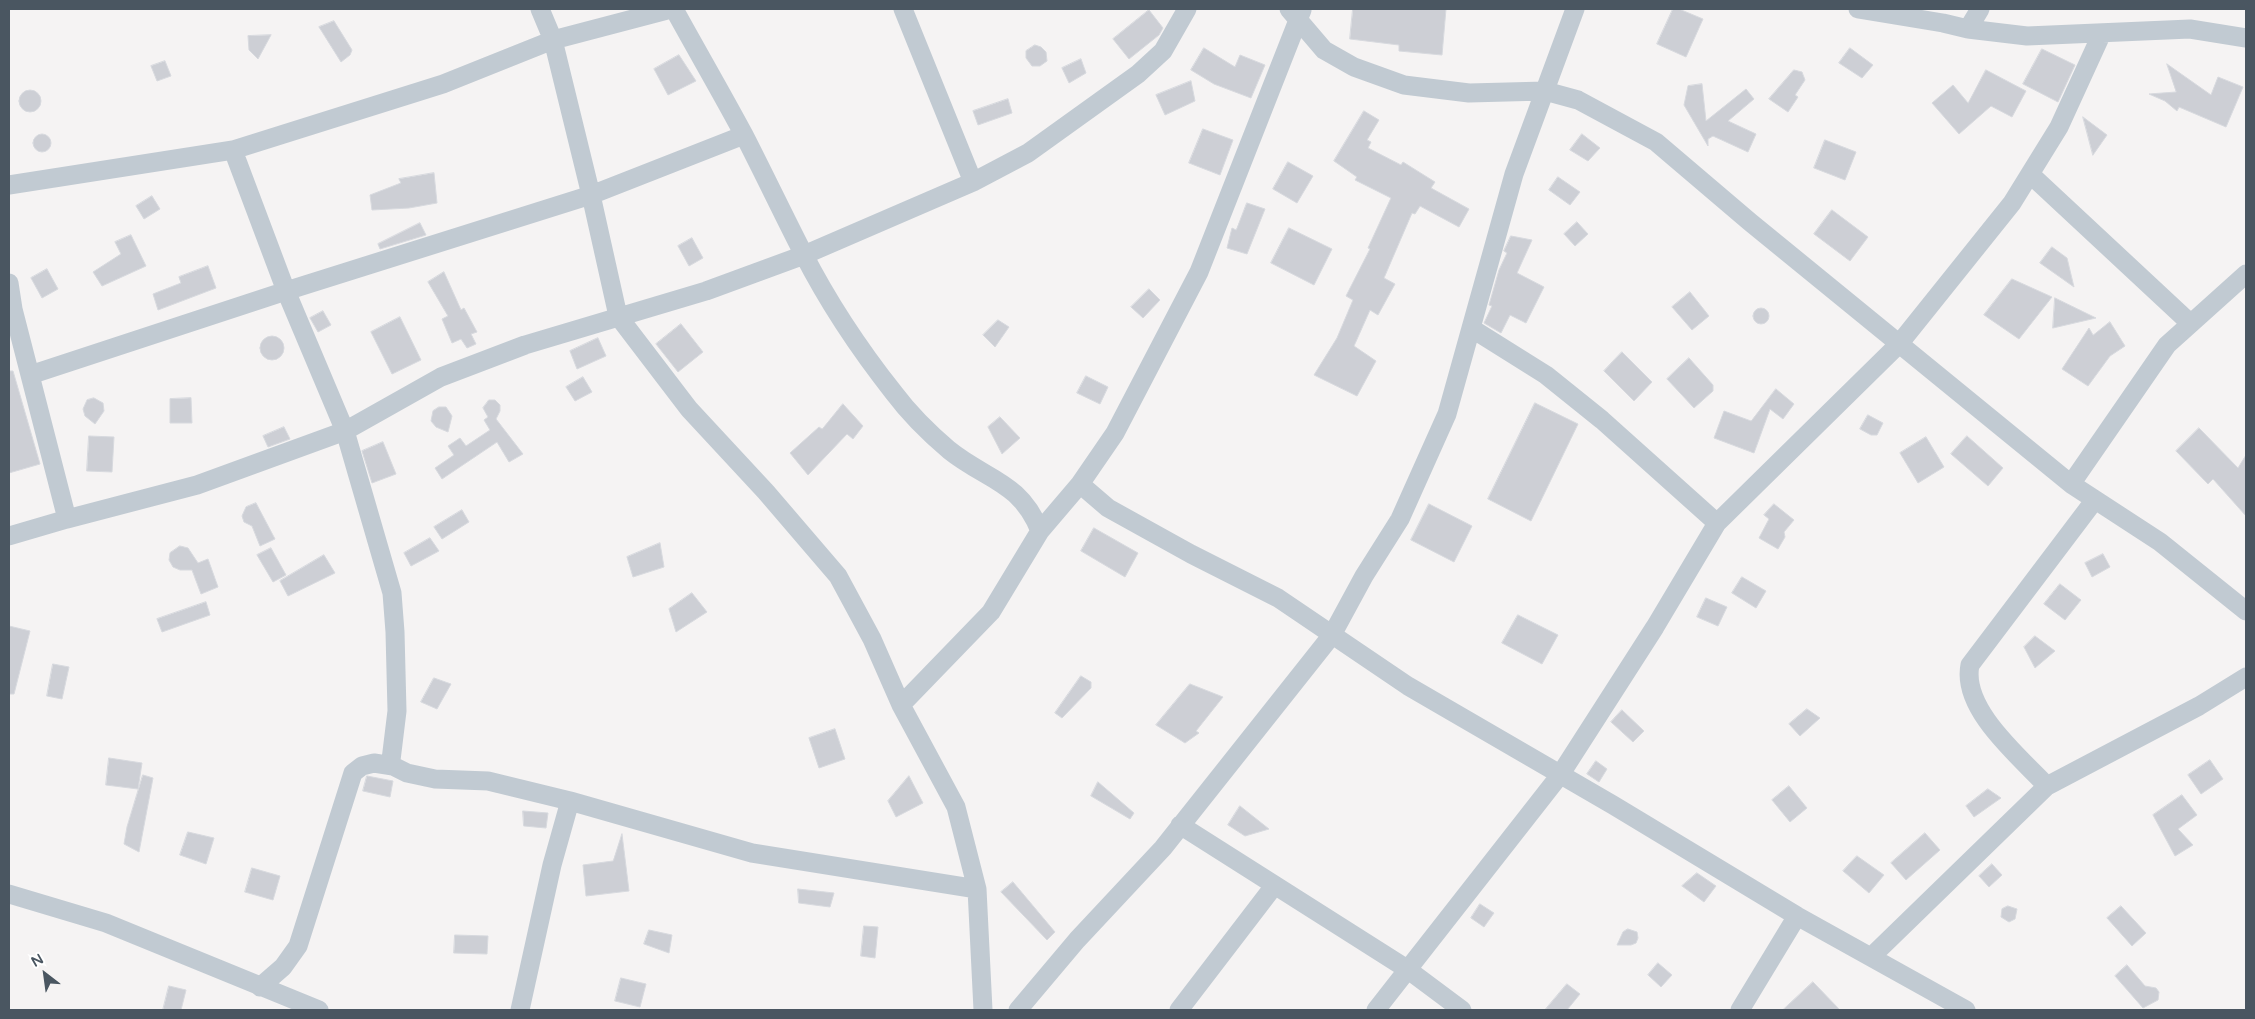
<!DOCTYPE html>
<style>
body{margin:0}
#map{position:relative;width:2255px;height:1019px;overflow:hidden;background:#f5f3f3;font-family:"Varela Round",sans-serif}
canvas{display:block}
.frame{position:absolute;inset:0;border:10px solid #4a5661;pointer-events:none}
.north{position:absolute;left:20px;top:949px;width:50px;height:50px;-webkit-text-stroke:4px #fff;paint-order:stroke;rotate:330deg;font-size:14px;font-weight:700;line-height:20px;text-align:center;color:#4a5661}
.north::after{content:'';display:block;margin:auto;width:18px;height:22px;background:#4a5661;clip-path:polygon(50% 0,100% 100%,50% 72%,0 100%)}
</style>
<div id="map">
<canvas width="2255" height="1019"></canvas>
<div class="frame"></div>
<div class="north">N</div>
</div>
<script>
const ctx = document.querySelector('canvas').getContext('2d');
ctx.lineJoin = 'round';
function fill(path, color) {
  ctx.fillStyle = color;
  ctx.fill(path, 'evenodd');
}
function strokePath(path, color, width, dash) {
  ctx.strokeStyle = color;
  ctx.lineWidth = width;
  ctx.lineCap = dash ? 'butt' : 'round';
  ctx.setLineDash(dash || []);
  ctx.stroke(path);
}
const building = new Path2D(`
 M1353 9H1446L1442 55 1399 51V45L1350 39Z
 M1673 9H1679L1703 19 1686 57 1657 44Z
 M1149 10 1163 28 1159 35 1129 59 1113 39Z
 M334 21 352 50 350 55 341 62 319 27Z
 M271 35 258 59 249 50 248 36Z
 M1035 45 1041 47 1046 52 1047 61 1040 66H1032L1026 58V51Z
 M1204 48 1235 67 1240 55 1265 65 1251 98 1214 84 1191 70Z
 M1850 48 1873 65 1862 78 1839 63Z
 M2042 49 2075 65 2058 102 2023 84Z
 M679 55 696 81 668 95 654 69Z
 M1081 59 1086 73 1069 83 1062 68Z
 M165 61 171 76 157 81 151 66Z
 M2167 64 2211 95 2218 77 2243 87 2226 127 2179 107 2177 111 2165 101 2149 94 2176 92Z
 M1794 70 1802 72 1805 80 1795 95 1798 97 1788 112 1769 99Z
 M1986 70 2026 91 2012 117 1991 106 1959 134 1932 103 1953 85 1968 103Z
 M1191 81 1195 101 1165 115 1156 95Z
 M1702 84 1706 121 1746 89 1754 99 1728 121 1756 134 1748 152 1713 136 1708 139V146L1684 105 1688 86Z
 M19 101a11 11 0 1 1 22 0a11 11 0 1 1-22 0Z
 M1008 99 1012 113 978 125 973 111Z
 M1364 111 1379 120 1367 140 1371 142 1368 148 1401 165 1403 162 1435 182 1431 188 1469 209 1459 227 1420 206 1415 214 1412 213 1384 278 1395 284 1378 315 1370 310 1354 346 1376 361 1357 396 1314 375 1337 338 1353 300 1346 296 1370 249 1368 248 1391 198 1355 180 1357 177 1334 161Z
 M2083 117 2107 135 2093 155Z
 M1203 129 1233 140 1220 175 1189 163Z
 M33 143a9 9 0 1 1 18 0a9 9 0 1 1-18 0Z
 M1582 134 1600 148 1588 161 1570 150Z
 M1825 140 1856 152 1845 180 1814 168Z
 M1288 162 1313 176 1297 203 1273 189Z
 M434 173 437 203 409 208 372 210 370 195 401 183 399 179Z
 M1558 177 1580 192 1570 205 1549 190Z
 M152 196 160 209 144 219 136 206Z
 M1247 203 1265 209 1247 254 1227 248 1232 228 1236 230Z
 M1832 210 1868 237 1850 261 1814 234Z
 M1577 222 1588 234 1575 246 1564 234Z
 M420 223 426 235 380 249 378 244Z
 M1289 228 1332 249 1314 285 1271 263Z
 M131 235 146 266 102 286 93 272 121 254 115 242Z
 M1511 236 1532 240 1517 273 1544 287 1526 323 1510 315 1501 333 1484 323 1492 306 1489 305 1499 270 1507 253 1504 251Z
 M692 238 703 258 689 266 678 246Z
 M2052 247 2067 258 2074 287 2040 263Z
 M208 266 216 288 158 310 153 294 181 283 179 277Z
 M47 269 58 289 42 298 31 278Z
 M444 272 461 310 464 308 477 332 471 334 476 344 467 348 461 339 452 343 442 319 448 316 428 282Z
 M2012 279 2052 297 2019 339 1984 315Z
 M1149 289 1160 300 1143 318 1131 307Z
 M1690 292 1709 316 1692 330 1672 307Z
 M2055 298 2096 318 2053 328Z
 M1753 316a8 8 0 1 1 16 0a8 8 0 1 1-16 0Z
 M323 311 331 325 318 332 310 318Z
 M400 317 421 360 392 374 371 332Z
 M998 320 1009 327 995 347 983 335Z
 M2110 322 2125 346 2110 356 2088 386 2062 369 2089 328 2093 335Z
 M681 324 703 352 678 372 656 344Z
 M260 348a12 12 0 1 1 24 0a12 12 0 1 1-24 0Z
 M598 338 606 356 577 369 570 351Z
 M1622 352 1652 382 1634 401 1604 371Z
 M1689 358 1713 385V391L1694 408 1667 379Z
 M9 371H13L40 464 9 473Z
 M1086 376 1108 387 1100 404 1077 393Z
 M583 377 592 392 575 401 566 387Z
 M1776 389 1794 404 1783 419 1770 409 1754 453 1714 438 1724 411 1751 421Z
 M94 398 103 403 104 411 95 424 85 416 83 409 87 400Z
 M191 398 192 423H170V399Z
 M489 400H495L500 405V411L496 419 523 454 509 462 497 442 442 479 435 468 454 455 448 446 460 438 466 446 490 430 484 420 488 417 483 408Z
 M1535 403 1578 424 1531 521 1488 499Z
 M843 404 863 426 853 439 847 434 808 475 790 453 819 427 822 429Z
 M439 407H446L452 416 448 432 436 427 431 421 433 411Z
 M1868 415 1883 423 1877 435H1871L1860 429Z
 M1000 417 1020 438 1002 454 988 427Z
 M284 427 290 439 268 447 263 436Z
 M2199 428 2238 468 2246 455V516L2213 479 2208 484 2176 451Z
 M89 436 114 437 112 472 87 471Z
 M1967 436 2003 468 1988 486 1951 454Z
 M1926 437 1944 467 1918 483 1900 453Z
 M383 442 396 474 372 483 362 451Z
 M256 503 275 539 260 546 252 526 244 522 242 516 246 507Z
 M1429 504 1472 526 1454 562 1411 540Z
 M1774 504 1794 520 1784 532 1785 537 1778 549 1759 538 1769 519 1764 515Z
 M462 510 469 522 442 539 434 527Z
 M1094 528 1138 553 1125 577 1081 551Z
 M430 538 439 551 411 566 404 553Z
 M660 543 664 567 633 577 627 557Z
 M180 546 188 548 198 563 208 559 218 587 201 594 192 570H180L173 567 169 560 170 553Z
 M271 548 286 575 273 582 257 555Z
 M2103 554 2110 567 2092 577 2085 563Z
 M324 555 335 573 288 596 280 581Z
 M1742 577 1766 591 1756 608 1732 593Z
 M2060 584 2081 600 2065 620 2044 604Z
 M692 593 707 612 676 632 669 609Z
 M1706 598 1727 607 1718 626 1697 617Z
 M206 602 210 615 162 632 157 619Z
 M1518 615 1558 635 1542 664 1502 643Z
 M9 626 30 631 14 694H9Z
 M2035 636 2055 651 2035 668 2024 647Z
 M53 664 69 667 62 699 47 696Z
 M1081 676 1091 682V688L1062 718 1055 713Z
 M434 678 451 684 437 709 421 702Z
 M1190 684 1223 697 1196 731 1199 733 1185 743 1156 725Z
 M1807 709 1820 718 1800 736 1789 724Z
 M1622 710 1644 731 1633 742 1611 722Z
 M835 729 845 759 819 768 809 738Z
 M109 758 142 763 138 789 106 785Z
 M2210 760 2223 779 2201 794 2188 775Z
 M1596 761 1607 769 1599 782 1587 774Z
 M143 775 153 778 139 852 124 844 127 827Z
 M367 776 393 781 390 797 363 791Z
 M909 776 923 803 896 817 888 801Z
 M1098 782 1134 813 1130 819 1091 796Z
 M1789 786 1807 808 1790 822 1772 800Z
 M1988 789 2001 798 1974 817 1966 806Z
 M2182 795 2197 815 2178 829 2193 845 2175 856 2153 815Z
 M1240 806 1269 829 1245 836 1228 825Z
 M523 811 548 813 546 828 524 826Z
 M188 832 214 838 206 864 180 855Z
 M1925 833 1940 850 1906 880 1891 863Z
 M622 834 629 891 586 896 583 865 613 861Z
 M1857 856 1884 875 1869 893 1843 871Z
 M1992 864 2002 875 1989 887 1979 876Z
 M252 868 280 876 273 900 245 892Z
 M1697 873 1716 886 1704 902 1682 886Z
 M1013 882 1055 932 1047 940 1001 892Z
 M798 889 834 893 830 907 799 903Z
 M1480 904 1494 913 1484 927 1471 918Z
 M2008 906 2017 909 2015 919 2009 922 2001 917 2002 909Z
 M2121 906 2146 933 2132 946 2107 918Z
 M864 926 878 927 875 958 861 956Z
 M1628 929 1637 932 1638 938 1636 943 1631 945H1617L1623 932Z
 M649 930 672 935 669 953 644 944Z
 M455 935 488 936 487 954 454 953Z
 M1658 963 1672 975 1661 987 1648 975Z
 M2127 965 2145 986 2156 988 2159 992 2158 1000 2143 1008 2115 976Z
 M621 978 646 984 640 1007 615 1001Z
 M1813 982 1840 1010H1783Z
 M1567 984 1580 994 1567 1010H1545Z
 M169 986 186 990 181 1010H163Z`);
const street = new Path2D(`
 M540 9 553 40 591 195 618 316 689 409 766 492 838 576 872 639 901 705 956 807 977 889 983 1010
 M674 9C697 51 721 92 744 135 764 174 783 214 803 253 828 302 860 350 894 393 909 413 929 433 949 450 986 480 1020 481 1040 531
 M903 9 973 182
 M1289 9 1324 50 1354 67 1404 85 1469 93 1545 91 1578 100 1656 142 1750 222 2071 484 2160 542 2246 611
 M1858 9 1943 23 1968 29 2027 36 2190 29 2246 38
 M1968 29 1980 9
 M2030 174 2190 323
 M9 185 233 150
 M9 283 13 309 67 519 197 485 345 431 441 377 525 345 706 291 804 255 973 182 1028 153 1138 74 1163 51 1187 9
 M1471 328 1546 375 1602 420 1717 523
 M30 375 286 291 591 195 744 135
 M1080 484 1108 508 1191 554 1278 598 1408 686 1613 805 1797 916 1966 1010
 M2071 484 2167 345 2246 274
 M9 536 67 519
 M901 705 991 612 1040 531 1080 484 1115 433 1199 272 1302 10
 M393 766 391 760 397 711 395 632 392 593 345 431 286 291 233 150 443 84 553 40 671 9
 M2047 786C2020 757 1961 709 1970 665L2094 501
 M1180 825 1407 969 1462 1010
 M9 894 106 923 319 1010
 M1871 957 2047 786 2199 706 2246 677
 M260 987 283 967 298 946 353 773 362 766 374 763 393 766 407 773 435 779 488 781 570 801 752 853 977 889
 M520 1010 552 865 570 801
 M1018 1010 1077 940 1163 848 1332 635 1364 576 1400 519 1447 414 1514 174 1575 9
 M1179 1010 1274 886
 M1376 1010 1560 775 1655 627 1717 523 1899 344 2012 203 2059 127 2102 33
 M1740 1010 1797 916`);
fill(building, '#cdcfd5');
strokePath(building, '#d7d9de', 1);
strokePath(street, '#c1cad2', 19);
</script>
